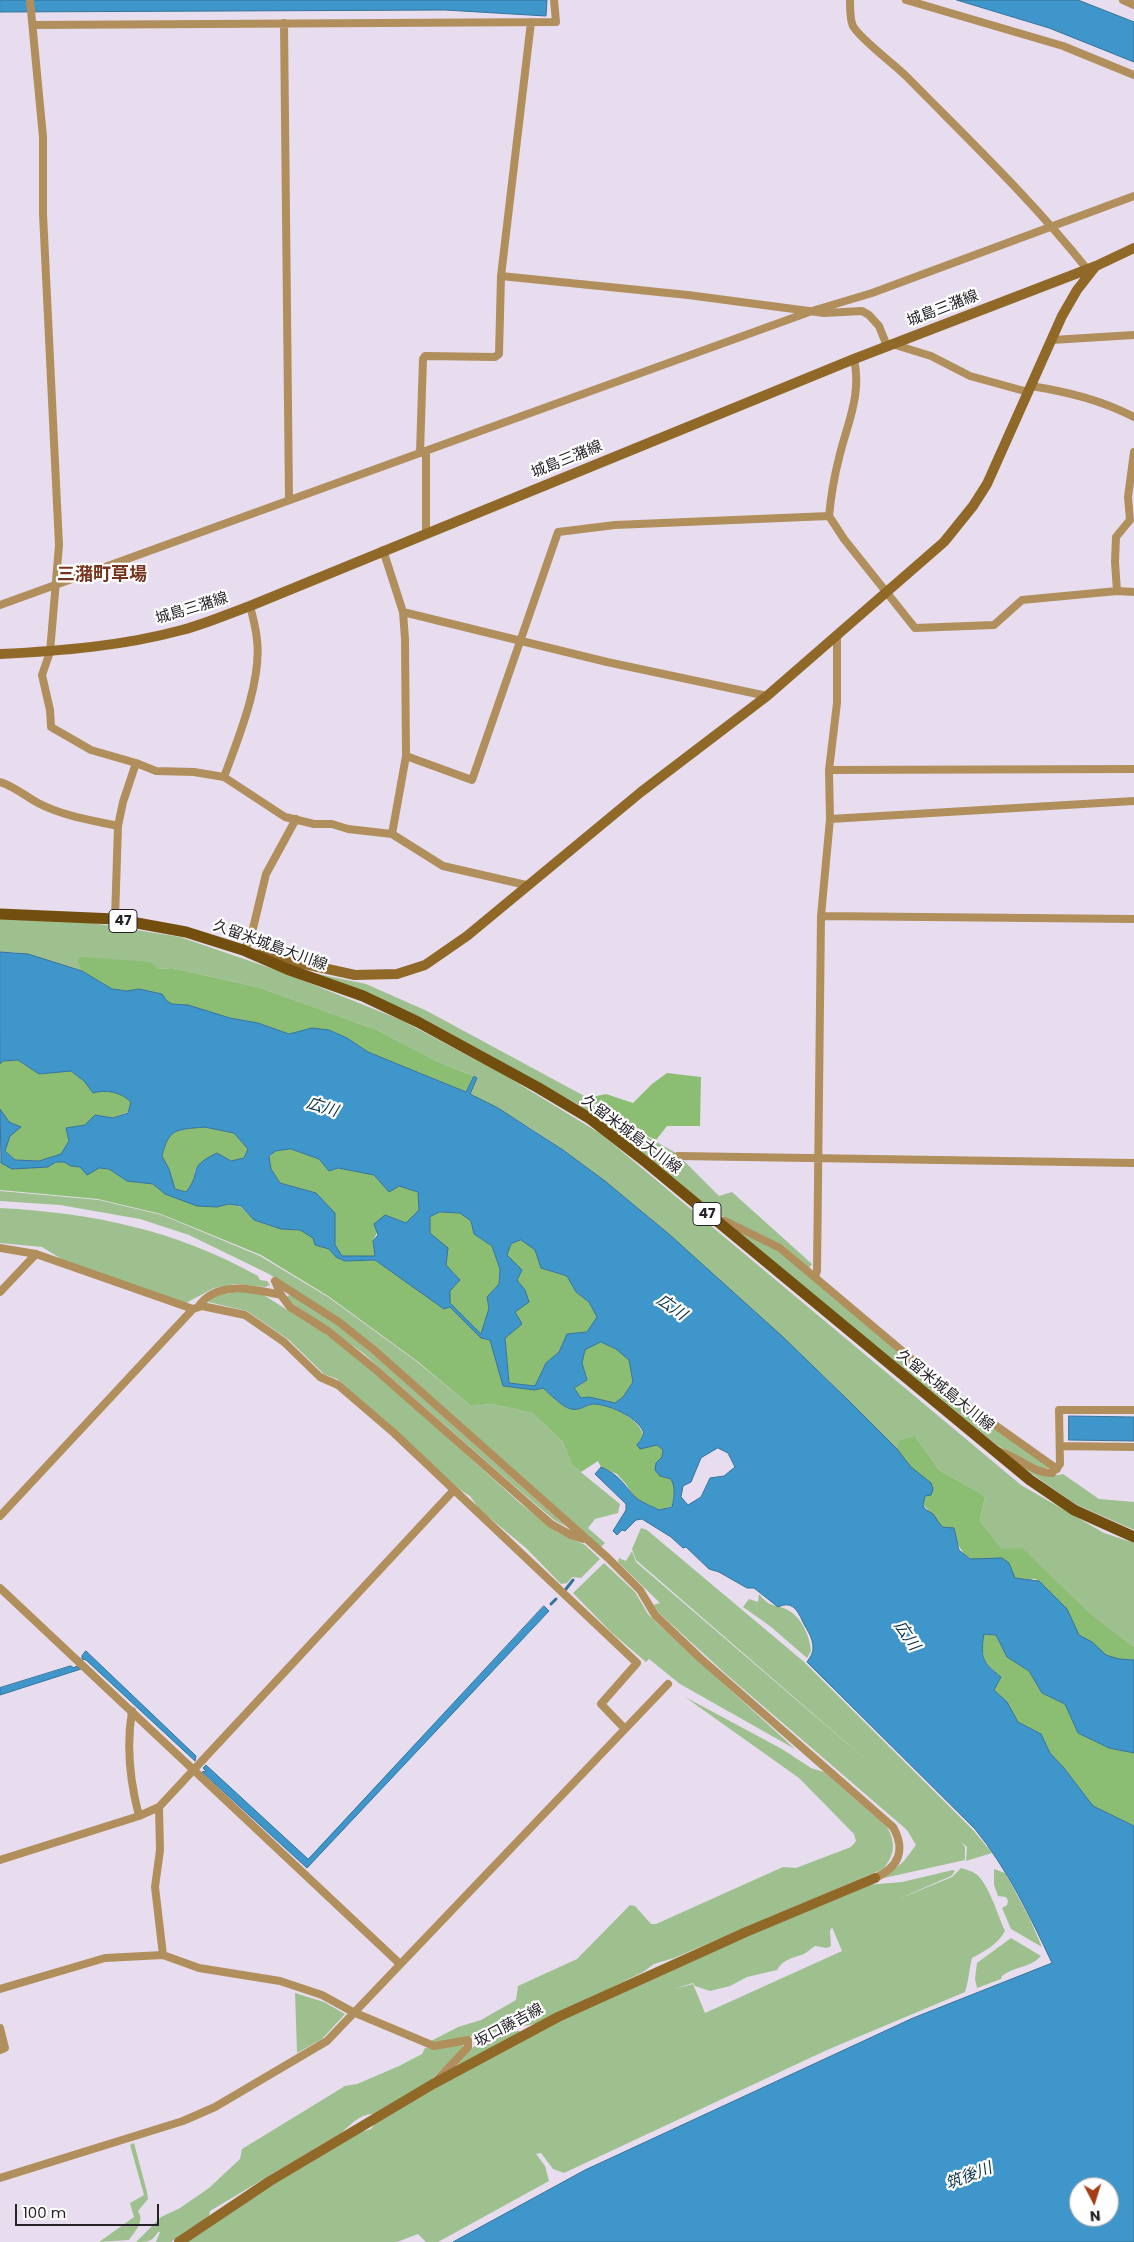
<!DOCTYPE html>
<meta charset="utf-8">
<style>
body{margin:0}
#map{position:relative;width:1134px;height:2242px;overflow:hidden;background:#e7ddee;font-family:Poppins,sans-serif}
canvas{display:block}
.north{position:absolute;left:1069px;top:2177px;width:50px;height:50px;box-sizing:border-box;background:#fff;border:1px solid #a8a7a9;border-radius:50%;rotate:175deg;font-size:14px;font-weight:700;line-height:20px;text-align:center;color:#262228}
.north::after{content:'';display:block;margin:auto;width:18px;height:22px;background:#a53e18;clip-path:polygon(50% 0,100% 100%,50% 72%,0 100%)}
.scale{position:absolute;left:15px;top:2204px;width:144px;height:22px;box-sizing:border-box;border:2px solid #262228;border-top:0;padding-left:6px;font-size:15px;line-height:18px;white-space:nowrap;color:#262228;-webkit-text-stroke:4px #fff;paint-order:stroke}
</style>
<div id="map">
<canvas width="1134" height="2242"></canvas>
<div class="north">N</div>
<div class="scale">100 m</div>
</div>
<script>
const ctx = document.querySelector('canvas').getContext('2d');
ctx.lineJoin = 'round';
function fill(path, color) {
  ctx.fillStyle = color;
  ctx.fill(path, 'evenodd');
}
function strokePath(path, color, width, dash) {
  ctx.strokeStyle = color;
  ctx.lineWidth = width;
  ctx.lineCap = dash ? 'butt' : 'round';
  ctx.setLineDash(dash || []);
  ctx.stroke(path);
}
function drawText(font, color, halo, rows, align = 'center') {
  ctx.font = font + ' Poppins,"Noto Sans JP",sans-serif';
  ctx.lineWidth = 4.5;
  ctx.setLineDash([]);
  ctx.textBaseline = 'middle';
  ctx.strokeStyle = halo;
  ctx.fillStyle = color;
  for (const [text, x, y, turn = 0] of rows) {
    ctx.save();
    ctx.translate(x, y);
    ctx.rotate((+turn || 0) * Math.PI / 180);
    ctx.textAlign = isNaN(turn) ? turn : align;
    if (halo) ctx.strokeText(text, 0, 0);
    ctx.fillText(text, 0, 0);
    ctx.restore();
  }
}
const green = new Path2D(`
 M0 919 80 921 180 937 282 972 401 1020 506 1076 601 1134 1021 1485 1104 1533 1134 1543V1647L1001 1550 980 1521 985 1496 939 1470 915 1436 933 1489 1119 1659 1134 1660V1753L851 1418 849 1401C801 1354 752 1309 702 1264 631 1200 556 1136 469 1094L477 1077 438 1062 377 1030 261 988 172 968 158 969 78 959 82 971 13 952H0Z
 M313 973 366 984 427 1011 588 1098 596 1108 676 1153 719 1196 732 1192 812 1264 809 1268 784 1246 716 1213 579 1105 422 1018Z
 M0 1191 99 1200 162 1215 260 1256 328 1297 416 1361 471 1406 492 1404 532 1413 563 1442 572 1465 620 1504 618 1513 595 1519 588 1528 605 1543 600 1548 343 1321 269 1274 189 1235 140 1219 60 1205 0 1201Z
 M0 1208C94 1213 175 1230 258 1276L260 1280 267 1281 270 1285 265 1287 235 1284 214 1288 186 1303 179 1301 63 1260 42 1247 0 1243Z
 M728 1224 778 1249 964 1406 1049 1468H1042L998 1446Z
 M249 1291 262 1294 321 1331 359 1358 521 1504 557 1532 585 1545 600 1559 581 1578 572 1577 567 1583 561 1584 526 1548 479 1509 470 1496 459 1489 337 1379 324 1374 289 1340 247 1311 208 1302 215 1295Z
 M289 1295 295 1297 337 1324 366 1348 567 1527 554 1520 511 1483 363 1353 289 1301 287 1297Z
 M1011 1459C1028 1467 1043 1479 1063 1474L1099 1499 1134 1502V1530L1075 1504Z
 M641 1528 647 1530 803 1661 973 1830 992 1853 966 1861 967 1847 961 1842 965 1847V1860L884 1878 904 1861 916 1845 907 1830 727 1675 658 1612 653 1605 660 1603 618 1562 619 1558 626 1561 632 1551 636 1562 879 1771 636 1560 632 1549Z
 M604 1563 635 1592 648 1614 658 1624 795 1749 680 1684 649 1659 646 1662 612 1633 573 1593Z
 M759 1594C771 1608 771 1603 786 1609 801 1616 810 1636 811 1651L807 1658 770 1626 743 1607 749 1599 758 1602Z
 M685 1697 782 1749 811 1768 824 1772 887 1827C896 1843 895 1855 883 1869L674 1958 654 1964 643 1972 540 2023 434 2043 431 2041 458 2027 481 2020 516 2000 518 1986 577 1959 630 1905 635 1906 651 1924H656L783 1867 796 1868 851 1847 856 1841 854 1834 799 1778Z
 M961 1868C967 1870 972 1871 976 1874 989 1884 998 1916 1005 1931 997 1945 985 1951 972 1958 969 1970 969 1980 965 1992L827 2050 564 2173 553 2169 541 2153 536 2154 545 2166 549 2181 438 2242H426L418 2234 397 2242H186L261 2192 357 2133 371 2129 375 2123 479 2063 573 2014 706 1953 866 1885 902 1882 953 1870 955 1871 951 1876 896 1900 952 1877ZM832 1927 842 1951 705 2013 693 1984 674 1989 693 1983 695 1986 710 1991 730 1986 747 1977 777 1970C784 1959 790 1959 801 1955 806 1954 810 1949 815 1946L827 1948 831 1946 830 1931Z
 M994 1869 1005 1873 1029 1917 1042 1947 1011 1929 1002 1908 1007 1905 1008 1901 1006 1897 998 1896 994 1885Z
 M1011 1938 1041 1956C1030 1968 1015 1966 1002 1976L1001 1979 977 1988 975 1979 977 1963Z
 M295 1993 324 2002 345 2014 322 2039 297 2053Z
 M518 2031H520L519 2034 448 2070C476 2043 479 2039 518 2031Z
 M459 2044 463 2045V2048L428 2083 373 2114C359 2114 352 2124 341 2133L210 2211 209 2216 171 2242H156L160 2232H158C152 2242 148 2242 136 2242L161 2217 180 2208 209 2188 240 2159 242 2149 345 2086 357 2084 399 2066 422 2054 425 2048Z
 M134 2143 147 2192 148 2199 138 2211C145 2222 135 2231 129 2240L99 2242 134 2217 130 2203 144 2195 130 2145Z`);
const forest = new Path2D(`
 M82 957 150 962 158 969 172 968 261 988 377 1030 438 1062 474 1076 466 1092 368 1052 347 1038 329 1030 308 1029 289 1034 258 1023 230 1018 181 1004H172L167 1001 162 994 139 989 127 991 112 989 82 971 77 959Z
 M18 1060 39 1074 71 1071 84 1081 93 1093C107 1089 121 1092 131 1102L128 1112 113 1118 95 1115 85 1125 66 1128 69 1141 61 1155 39 1161 15 1160 5 1151 10 1136 8 1122 0 1109V1064L2 1061Z
 M667 1073 701 1077 700 1126H667L656 1140 615 1121 588 1098 606 1094 633 1103 652 1084Z
 M204 1127 234 1133 248 1149 244 1158 231 1161 217 1153 195 1170 193 1184 186 1192 175 1189 169 1169 162 1156C169 1127 177 1130 204 1127Z
 M291 1149 319 1159 329 1171 338 1168 374 1175 389 1192 399 1186 419 1192V1210L406 1223 385 1215 373 1241 375 1256H342L335 1246V1213L316 1193 280 1183 271 1169 269 1157 276 1151Z
 M0 1155 1 1163 48 1167 56 1162H64L71 1166 109 1169 127 1181 153 1184 165 1194 217 1207 229 1204 241 1207 254 1220 281 1229 301 1230 314 1238 315 1245 329 1249 336 1257 345 1261 375 1260 450 1307 481 1338 490 1340 503 1386 535 1390 543 1388C550 1394 562 1407 571 1409 580 1411 585 1405 593 1404 608 1404 642 1419 643 1436L638 1442 649 1446 657 1445 663 1450 662 1457 656 1463 660 1476 671 1479 675 1486 672 1506 659 1510 635 1498 626 1484 617 1474 601 1467 598 1461 581 1472 572 1465 563 1442 532 1413 492 1404 471 1406 417 1361 328 1296 261 1255 161 1214 98 1199 0 1190Z
 M440 1212 460 1213 471 1221 474 1234 492 1246 500 1269 499 1284 487 1297 489 1308 481 1334 450 1303V1291L460 1280 446 1265 429 1234 430 1217Z
 M521 1240 535 1250 541 1268 567 1276 576 1292 589 1302 597 1317 587 1332 567 1334 559 1352 546 1363 535 1386 509 1383 505 1338 521 1324 515 1312 525 1290 517 1280 522 1270 507 1255 511 1244Z
 M601 1342 616 1349 629 1359 633 1382 623 1397 615 1403 589 1397 581 1398 574 1388 587 1380 582 1363 585 1349Z
 M915 1436 939 1470 985 1496 980 1521 1001 1549 1022 1548 1090 1614 1134 1647V1660L1119 1659 1105 1655 1092 1642 1079 1635 1066 1609 1036 1579 1015 1578 1009 1563C974 1559 962 1567 954 1528L942 1527 923 1504 931 1483 911 1467 897 1449 899 1441Z
 M984 1634 996 1635 1007 1657 1029 1671 1042 1693 1065 1704 1078 1733 1109 1748 1134 1753V1826L1093 1806 1064 1768 1050 1753 1041 1734 1018 1722 1007 1702 994 1690 1001 1677C983 1663 981 1657 984 1634Z`);
const water = new Path2D(`
 M0 0H547L546 16 445 10 0 12Z
 M957 0H1078L1134 22V62L1049 28Z
 M0 952 28 954 82 971 112 989 127 991 139 989 162 994 167 1001 172 1004 188 1005 230 1018 258 1023 289 1034 312 1028 329 1030 347 1038 368 1052 466 1092 474 1076 477 1078 470 1094 498 1108 563 1150 605 1181 670 1235 783 1337 849 1401 897 1449 911 1467 931 1483 933 1489 931 1495 925 1496 923 1505 925 1509 933 1514 942 1527 954 1528 959 1550 970 1559 1002 1558 1009 1563 1015 1578 1039 1581 1067 1609 1079 1635 1092 1642 1106 1655 1119 1659 1134 1660V1753L1109 1748 1078 1733 1065 1704 1042 1693 1029 1671 1007 1657 996 1635 984 1634C980 1658 983 1663 1001 1677L994 1690 1007 1702 1018 1722 1041 1734 1050 1753 1064 1768 1093 1806 1134 1826V2242H453L585 2170 913 2018 1052 1963C1030 1916 1008 1870 975 1829L807 1662C810 1657 813 1654 813 1648 813 1639 809 1633 805 1626 799 1615 795 1599 778 1607L754 1588H747L719 1572 709 1569 686 1547 683 1548 671 1537 642 1519 636 1520 625 1531 622 1530 617 1535 613 1531 626 1510V1504L595 1474 601 1467C619 1475 622 1482 634 1496 640 1502 652 1506 659 1510L672 1507C674 1497 676 1488 671 1479L660 1476 655 1470 656 1463 662 1457 663 1450 657 1445 640 1449 637 1445C639 1441 645 1436 643 1431 637 1417 608 1404 593 1404 585 1405 580 1411 571 1409 562 1407 550 1394 543 1388L535 1390 503 1386 490 1340 481 1338 450 1307 444 1309 375 1260 345 1261 336 1257 329 1249 315 1245 313 1238 300 1230 281 1229 254 1220 241 1206 229 1204 217 1207 197 1206 165 1194 153 1184 127 1181 109 1169 99 1168 87 1175 80 1167 71 1166 64 1162H56L48 1167 12 1169 1 1163 0 1109 9 1122 21 1127 10 1136 5 1151 15 1160 39 1161 61 1154 69 1141 66 1128 85 1125 95 1115 113 1118 128 1113 131 1102C121 1092 106 1089 93 1093L84 1081 71 1071 39 1074 18 1060 3 1061 0 1064ZM204 1127 234 1133 248 1149 244 1158 231 1161 217 1153C185 1168 203 1172 186 1192L175 1189 169 1169 162 1156C169 1127 177 1130 204 1127ZM291 1149 319 1159 329 1171 338 1168 374 1175 389 1192 399 1186 418 1192 419 1210 406 1223 385 1215 374 1224 378 1235 373 1241 375 1256H342L335 1245V1213L316 1193 280 1183 271 1169 269 1156 276 1151ZM440 1212 460 1213 471 1221 474 1234 492 1246 500 1269 499 1284 487 1297 489 1308 481 1334 450 1303V1291L460 1280 446 1265 448 1248 430 1233V1217ZM521 1240 535 1250 541 1268 567 1276 576 1292 589 1302 597 1317 587 1332 567 1334 559 1352 546 1363 535 1386 509 1383 505 1338 522 1324 515 1312 529 1302 525 1290 517 1280 522 1270 507 1255 511 1244ZM601 1342 616 1349 629 1360 633 1382 623 1397 615 1403 589 1397 581 1398 574 1388 587 1380 582 1363 585 1350ZM718 1448 728 1453 735 1467 724 1476 710 1478 701 1497 688 1505 681 1497 683 1486 691 1482 701 1458ZM1079 2187H1109V2217H1079Z
 M1069 1416 1134 1417V1441L1069 1440Z
 M544 1606 549 1611 307 1868 202 1772 206 1771 203 1768 206 1765 308 1859Z
 M86 1651 196 1756 195 1761 86 1660 82 1659V1656Z
 M71 1666 74 1668 76 1666 81 1669 0 1695V1688Z`);
const stream = new Path2D(`
 M566 1589 573 1580
 M551 1604 556 1599`);
const street = new Path2D(`
 M30 0 43 137V214L59 545 50 652 42 675 50 710 51 727 91 750 136 763 156 771 194 772 224 777 285 817 314 824H332L348 829 392 834 443 866 526 885
 M850 0C850 7 850 20 853 26 859 38 894 64 906 76 968 139 1032 200 1087 269
 M906 0 1063 46 1134 75
 M1123 0 1134 5
 M284 23 289 500
 M33 25 556 22 554 0
 M501 276 688 295 824 313 862 311 869 315 879 326 887 346
 M1052 340 1134 335
 M892 344 931 356 970 376 1028 392
 M854 359C862 395 847 424 839 458 834 477 831 496 829 516L844 539 915 628 994 625 1022 600 1117 591 1134 592
 M1031 386C1068 392 1101 400 1134 417
 M420 453 423 359 425 356 495 357 499 354 501 276 531 22
 M426 533V451
 M383 550 403 612 405 639 406 756 392 834
 M1117 591 1115 562 1116 537 1130 520 1128 497 1134 452
 M0 605 812 311 872 293 1134 196
 M403 612 607 662 767 696
 M406 756 472 780 558 532 615 525 829 516
 M829 770 1134 769
 M224 777C238 739 262 681 257 640 256 629 253 617 250 606
 M0 782C14 786 25 796 38 803 63 816 90 820 118 826
 M830 819 1134 801
 M821 916 1134 919
 M115 919 118 826 123 802 136 763
 M243 950 250 941 266 874 296 819
 M678 1156 1134 1163
 M716 1220 725 1221 780 1248 964 1403 1057 1469
 M0 1248 36 1254 193 1309
 M815 1277 817 1271 821 916 830 819 829 770 837 703V637
 M275 1281 339 1322 374 1350 608 1558 640 1590 655 1615 700 1658 893 1827C906 1850 899 1867 875 1878
 M275 1281 281 1295 290 1307 328 1331 375 1369 551 1524 571 1535 583 1539
 M0 1292 36 1254
 M198 1307C216 1280 253 1289 281 1295
 M1060 1446 1134 1447
 M998 1451C1017 1456 1033 1473 1052 1473L1060 1464 1059 1410H1134
 M0 1516 193 1309 202 1306 245 1315 284 1342 320 1377 338 1385 394 1433 637 1663 601 1704 625 1729
 M0 1588 399 1963
 M132 1711C126 1747 130 1782 139 1816
 M159 1807 160 1850 155 1887 163 1955
 M0 1860 139 1816 159 1807 453 1491
 M0 1989 105 1958 163 1955 199 1968 280 1981 322 1995 353 2012 434 2046 468 2040V2047L438 2079
 M0 2028 5 2048 0 2050
 M0 2178 183 2121 215 2107 327 2041 668 1684`);
const secondary = new Path2D(`
 M0 654C61 651 123 646 182 630 205 624 228 614 250 606L854 359 1096 266 1134 248
 M259 954 355 975 397 974 425 965 467 936 641 792 767 696 944 542 973 506 987 484 1062 316 1077 290 1095 267
 M179 2242 270 2181 433 2084 558 2017 746 1932 875 1878`);
const primary = new Path2D(`
 M0 914 115 919 186 932 243 950 287 969 363 996 418 1022 537 1087 589 1118 647 1163 1030 1480 1074 1510 1134 1537`);
const shields = [
 [123,921,28],
 [707,1214,28]
];
const shieldNames = [
 ["47",123,921],
 ["47",707,1214]
];
const streetNames = [
 ["城島三潴線",943,309,-21],
 ["城島三潴線",567,460,-22],
 ["城島三潴線",192,609,-17],
 ["久留米城島大川線",270,946,20],
 ["久留米城島大川線",631,1135,37],
 ["久留米城島大川線",945,1391,39],
 ["坂口藤吉線",509,2026,-28]
];
const waterNames = [
 ["広川",322,1108,17],
 ["広川",671,1308,35],
 ["広川",906,1636,56],
 ["筑後川",969,2177,-21]
];
const quarterNames = [
 ["三潴町草場",102,575]
];
fill(green, '#9ec08f');
fill(forest, '#8bbd73');
fill(water, '#3e96ca');
strokePath(water, '#377399', 1);
strokePath(stream, '#377399', 3);
strokePath(street, '#b18f5d', 8);
strokePath(secondary, '#906828', 10);
strokePath(primary, '#724f0e', 11);
for (const [x, y, w] of shields) {
  const box = new Path2D();
  box.roundRect(x - w / 2, y - 11.5, w, 23, 4);
  ctx.fillStyle = '#fff';
  ctx.fill(box);
  strokePath(box, '#262228', 1);
}
drawText('bold 14px', '#262228', null, shieldNames);
drawText('15px', '#262228', '#fff', streetNames);
drawText('italic 16px', '#0d3349', '#fff', waterNames);
drawText('bold 18px', '#75331c', '#fff', quarterNames);
</script>
